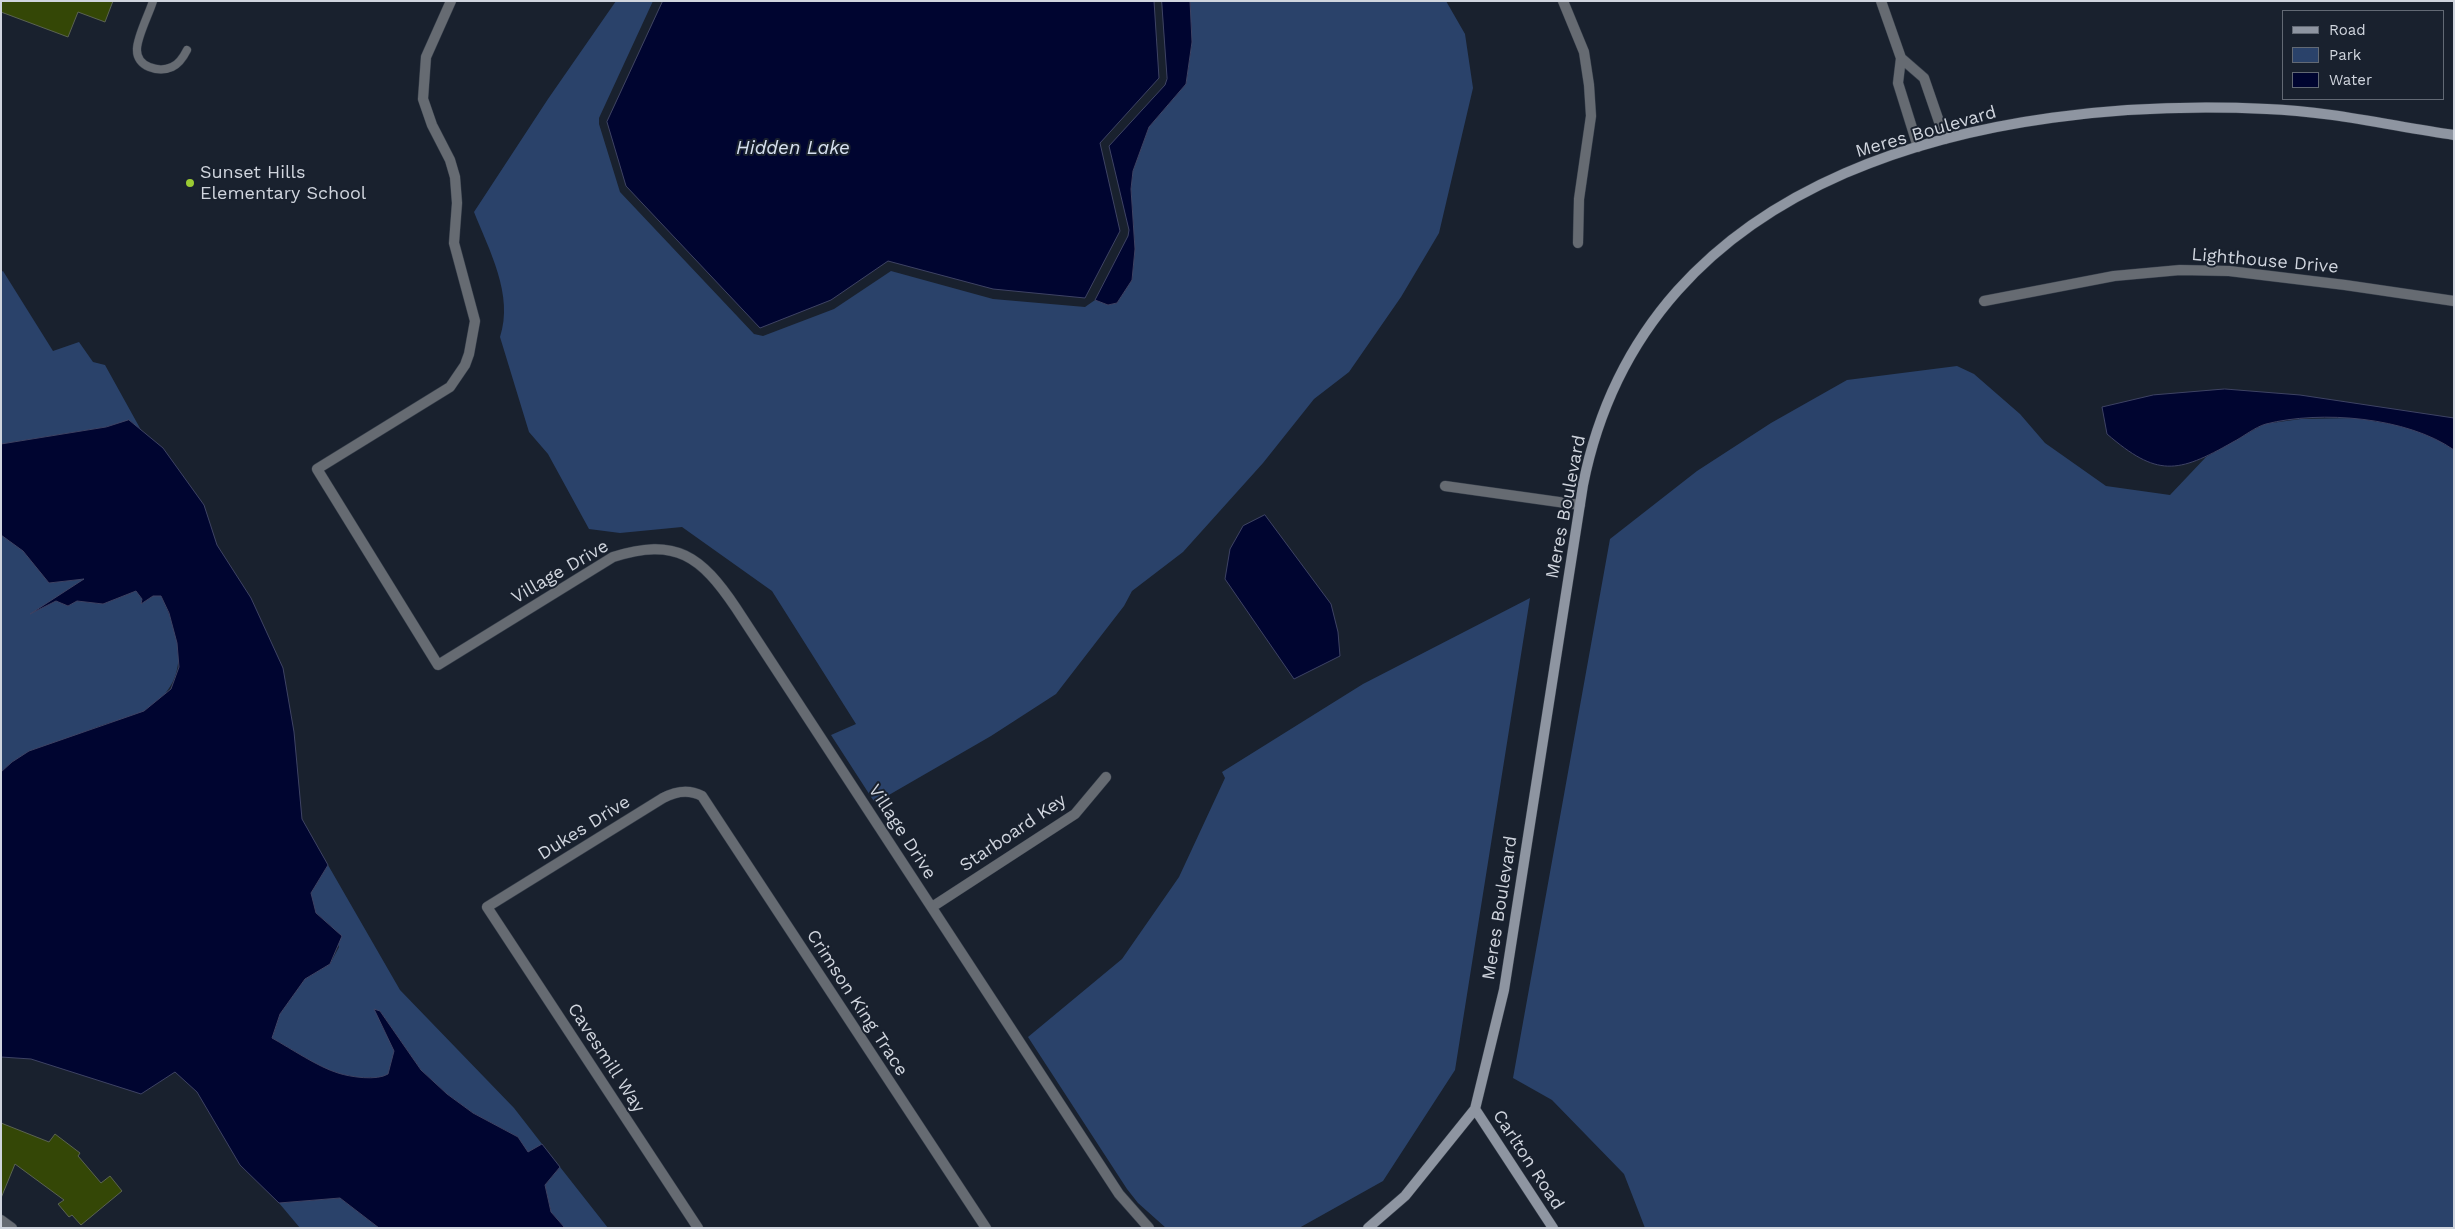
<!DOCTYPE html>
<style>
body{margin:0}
#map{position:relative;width:2455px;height:1229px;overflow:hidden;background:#19212e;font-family:"Work Sans",sans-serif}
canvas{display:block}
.frame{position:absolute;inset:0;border:2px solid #d0d5de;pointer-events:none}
.legend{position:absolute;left:2282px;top:10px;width:162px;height:90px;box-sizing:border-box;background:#19212e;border:1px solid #626974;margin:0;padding:6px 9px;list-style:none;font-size:15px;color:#d0d5de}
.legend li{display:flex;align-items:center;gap:10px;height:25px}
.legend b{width:25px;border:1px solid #626974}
</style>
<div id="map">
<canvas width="2455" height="1229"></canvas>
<div class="frame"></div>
<ul class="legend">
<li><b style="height:6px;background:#8e95a1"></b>Road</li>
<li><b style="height:14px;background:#2a426a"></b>Park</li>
<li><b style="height:14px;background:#000530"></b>Water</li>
</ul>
</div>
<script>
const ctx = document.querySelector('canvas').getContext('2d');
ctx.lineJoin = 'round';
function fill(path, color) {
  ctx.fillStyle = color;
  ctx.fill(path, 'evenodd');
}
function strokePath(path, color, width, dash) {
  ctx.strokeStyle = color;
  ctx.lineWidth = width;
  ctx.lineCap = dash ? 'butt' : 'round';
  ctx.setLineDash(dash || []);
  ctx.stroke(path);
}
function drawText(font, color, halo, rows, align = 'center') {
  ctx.font = font + ' "Work Sans",sans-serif';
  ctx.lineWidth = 4;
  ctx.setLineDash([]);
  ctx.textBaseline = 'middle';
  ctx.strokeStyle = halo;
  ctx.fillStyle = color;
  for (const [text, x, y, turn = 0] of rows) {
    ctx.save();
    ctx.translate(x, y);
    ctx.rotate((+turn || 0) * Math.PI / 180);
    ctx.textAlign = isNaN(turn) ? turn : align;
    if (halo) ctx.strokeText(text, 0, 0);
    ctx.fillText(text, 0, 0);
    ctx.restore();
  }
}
const green = new Path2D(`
 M616 1H653L599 118V124L620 192 754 334 763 336 834 309 891 271 993 299 1085 307 1095 300 1108 305 1117 303 1132 280 1135 249 1131 189 1133 171 1149 127 1186 84 1192 42 1190 1H1446L1465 34 1473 88 1439 233 1401 297 1349 372 1314 399 1263 463 1183 552 1132 591 1124 606 1056 694 991 736 875 803 831 735 856 724 772 591 682 527 620 533 589 529 548 454 529 432 500 337C514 295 489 250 474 212L548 99Z
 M3 271 53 351 79 342 93 362 105 365 141 430 129 420 106 427 1 444V272Z
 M1957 366 1974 374 2020 414 2045 443 2106 486 2170 495 2206 457 2264 424 2301 419 2355 418 2402 426 2437 439 2454 450V1228H1645L1624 1174 1552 1100 1513 1078 1610 539 1697 471 1771 423 1847 380Z
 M1 535 23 550 49 583 85 579 36 611 56 601 68 606 77 601 103 604 136 591 142 599 141 604 153 596H161C182 640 192 681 145 711 131 719 112 721 97 727 69 738 40 751 12 762L1 772Z
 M1530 598 1455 1070 1383 1181 1299 1228H1166L1138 1203 1127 1189 1028 1037 1122 959 1179 877 1225 778 1222 772 1363 684Z
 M328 865 400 990 514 1108 542 1144 528 1153 518 1137 473 1113 447 1094 421 1070 380 1011 382 1026 395 1051 388 1074C377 1081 350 1077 338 1073 316 1066 292 1049 272 1038L280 1014 301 984 305 979 330 964 339 947 331 926 315 912 311 893Z
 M560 1167 608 1228H565L551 1212 545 1185Z
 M340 1198 379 1228H300L279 1203Z`);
const water = new Path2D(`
 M663 1H1154L1159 78 1100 143 1120 231 1085 298 993 289 888 261 831 300 760 328 626 186 607 122Z
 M1162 1H1190L1192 42 1186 84 1149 127 1133 171 1131 189 1135 249 1132 280 1117 303 1108 305 1095 300 1128 236 1129 230 1109 146 1165 85 1167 79Z
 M2225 389 2300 395 2454 418V450C2407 417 2321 410 2266 424 2255 427 2243 437 2233 442 2177 474 2157 477 2107 434L2102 407 2153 395Z
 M129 420 163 448 204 505 217 545 251 598 283 668 294 732 302 819 328 865 311 893 316 913 342 936 330 964 305 979 280 1014 272 1038C290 1048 318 1067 338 1073 350 1077 377 1081 388 1074L394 1051 374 1009 380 1011 421 1070 447 1094 473 1113 518 1137 528 1152 542 1144 560 1167 545 1185 551 1212 565 1228H379L340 1198 279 1203 240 1165 197 1092 175 1072 141 1094 31 1059 1 1057V772L12 762 29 751 144 711 171 689 179 667 177 643 169 613 161 596H153L141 604 142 599 136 591 103 604 77 601 68 606 56 601 30 614 84 579 49 583 23 551 1 535V444L106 427Z
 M1265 515 1331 604 1338 632 1340 656 1294 679 1225 579 1230 549 1243 526Z`);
const building = new Path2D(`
 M1 1H113L105 22 78 12 68 37 1 12Z
 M1 1123 49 1142 55 1134 80 1153 78 1156 101 1183 110 1176 122 1191 81 1225 72 1215 69 1217 58 1204 64 1200 15 1164 1 1198Z`);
const lane = new Path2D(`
 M153 1C149 14 137 37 137 49 136 67 159 73 172 67 179 64 184 56 187 50`);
const street = new Path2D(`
 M451 1 426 57 423 99 432 125 450 160 455 177 457 203 454 243 475 321 469 354 465 365 450 387 317 469 438 665 613 557C676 537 701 556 736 608L1119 1194 1149 1228
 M1563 1 1584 52 1589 85 1591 116 1579 199 1578 243
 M1881 1 1901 58
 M1918 147 1898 83 1901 58 1924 78 1945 139
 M1984 301 2114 276 2180 270 2229 271 2345 285 2454 301
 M1445 486 1580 505
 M932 907 1075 814 1106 777
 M1 1220 12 1228
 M698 1228 487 907 663 798C676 791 689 789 702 796L986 1228`);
const secondary = new Path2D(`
 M1475 1109 1553 1228
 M1368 1228 1405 1196 1475 1109 1504 990 1583 485C1646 168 1990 96 2267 109 2329 111 2392 126 2454 135`);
const markers = [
 [190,183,5,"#9bcb33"]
];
const streetNames = [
 ["Meres Boulevard",1926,132,-16],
 ["Lighthouse Drive",2265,261,5],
 ["Meres Boulevard",1566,507,-79],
 ["Village Drive",560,572,-30],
 ["Dukes Drive",584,828,-32],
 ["Village Drive",902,832,57],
 ["Starboard Key",1013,833,-34],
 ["Meres Boulevard",1500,908,-81],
 ["Crimson King Trace",857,1003,57],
 ["Cavesmill Way",606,1058,57],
 ["Carlton Road",1528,1160,57]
];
const poiNames = [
 ["Sunset Hills",200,173],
 ["Elementary School",200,194]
];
const waterNames = [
 ["Hidden Lake",793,148]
];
fill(green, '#2a426a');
fill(water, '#000530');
strokePath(water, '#3e4364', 1);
fill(building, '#344706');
strokePath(building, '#5b6352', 1);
strokePath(lane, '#363e4a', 9);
strokePath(street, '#363e4a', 11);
strokePath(secondary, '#363e4a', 11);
strokePath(lane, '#666b72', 8);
strokePath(street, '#666b72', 10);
strokePath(secondary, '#8e95a1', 10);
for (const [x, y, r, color] of markers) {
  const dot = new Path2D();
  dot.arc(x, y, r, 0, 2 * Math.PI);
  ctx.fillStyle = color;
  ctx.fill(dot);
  strokePath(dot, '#19212e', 2);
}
drawText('18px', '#d0d5de', '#19212e', streetNames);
drawText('18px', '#d0d5de', '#19212e', poiNames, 'left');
drawText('italic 19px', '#d7e1f0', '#19212e', waterNames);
</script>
